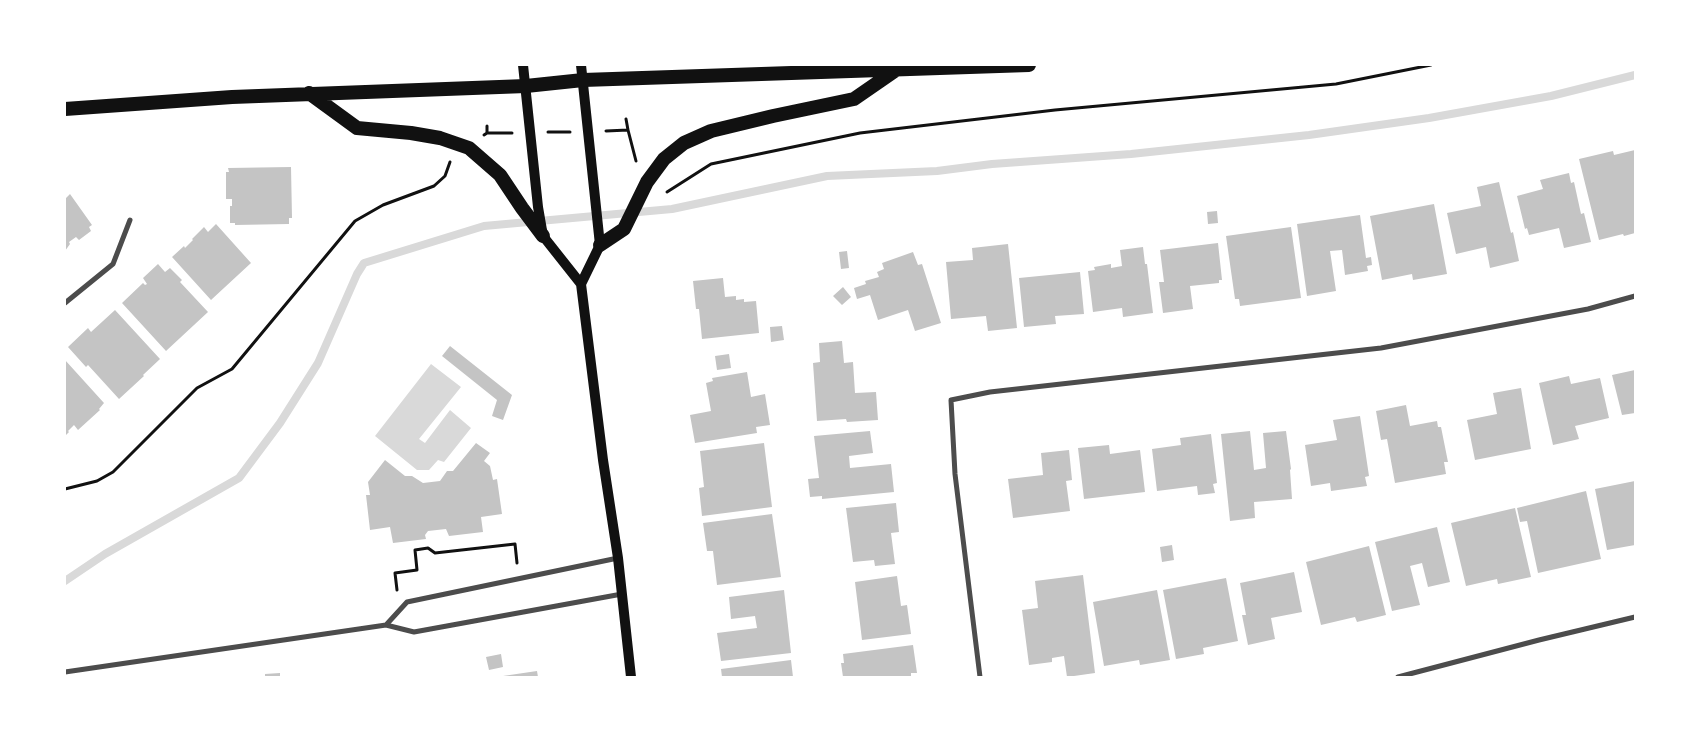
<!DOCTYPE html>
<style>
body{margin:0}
#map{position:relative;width:1700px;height:742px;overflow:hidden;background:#fff;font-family:"Times New Roman",serif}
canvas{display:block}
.frame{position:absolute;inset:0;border:66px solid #fff;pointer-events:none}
</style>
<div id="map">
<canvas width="1700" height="742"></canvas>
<div class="frame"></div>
</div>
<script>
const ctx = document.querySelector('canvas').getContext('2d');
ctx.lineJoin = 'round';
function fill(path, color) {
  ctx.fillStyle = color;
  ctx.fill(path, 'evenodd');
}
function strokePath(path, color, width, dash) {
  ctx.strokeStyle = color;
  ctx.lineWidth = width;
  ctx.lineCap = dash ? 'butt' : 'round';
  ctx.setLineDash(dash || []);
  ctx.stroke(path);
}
const water = new Path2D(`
 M431 364 461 387 419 439 425 443 450 410 471 428 444 462 438 460 429 470H417L375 436Z`);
const stream = new Path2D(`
 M65 581 105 554 239 478 280 423 318 363 357 274 364 263 484 226 672 209 827 176 937 171 992 164 1131 154 1309 135 1429 118 1551 96 1635 75`);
const building = new Path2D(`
 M1635 150V233L1624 236 1623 234 1599 240 1579 159 1613 151 1614 155Z
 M291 167 292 218H289V224L235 225V223H230V206H232V199H226V172H229L228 168Z
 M1569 173 1571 183 1574 182 1581 214 1584 213 1591 242 1564 248 1559 228 1529 235 1527 228 1525 229 1517 196 1543 189 1540 180Z
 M1499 182 1511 233 1513 232 1519 261 1490 268 1486 247 1456 254 1447 213 1481 206 1477 187Z
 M70 194 92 225 89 227 91 231 79 240 76 237 69 242 70 244 65 251V199Z
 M1434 204 1447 274 1413 280 1412 274 1382 280 1370 216Z
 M1217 211 1218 223 1208 224 1207 212Z
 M1360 215 1366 258 1371 257 1372 265 1367 266 1368 271 1345 275 1342 250 1330 251 1336 291 1307 296 1297 224Z
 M216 224 251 263 211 300 172 257 184 246 185 248 193 240 192 239 204 227 208 232Z
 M1291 227 1301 298 1240 306 1239 299H1235L1226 236Z
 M1218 243 1222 280H1219V283L1190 286 1193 309 1163 313 1159 282H1164L1160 250Z
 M1008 244 1017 328 988 331 986 316 951 319 946 262 973 260 972 248Z
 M1143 247 1145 264H1147L1153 313 1123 317 1122 308 1093 312 1088 271 1095 270 1094 267 1111 264V268L1122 266 1120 250Z
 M847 251 849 268 841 269 839 252Z
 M913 252 918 265 922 264 941 323 915 331 908 310 878 320 870 295 857 299 854 288 866 284 865 281 879 277 877 272 884 269 882 263Z
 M158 264 165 272 170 268 182 280 180 282 208 312 166 351 122 303 143 283 145 285 147 284 143 278Z
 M1080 272 1084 314 1055 316 1056 324 1024 327 1019 278Z
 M723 278 725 297 736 296V300L744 299V302L756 301 759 333 702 339 699 309H696L693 281Z
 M843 287 851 297 842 305 833 296Z
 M115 310 160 359 143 375 144 376 119 399 88 365 86 367 68 347 88 328 91 332Z
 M782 326 784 340 771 342 770 327Z
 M842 341 844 363 853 362 855 393 876 392 878 420 847 422 846 419 817 421 813 363 820 362 819 343Z
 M450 346 512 395 503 420 492 416 497 400 442 356Z
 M729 354 731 368 717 370 715 356Z
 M65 360 104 403 99 409 100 410 78 430 74 425 68 431 69 432 65 436Z
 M1635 370V413L1622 415 1612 375Z
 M747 372 751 397 765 394 770 425 756 427 757 433 695 443 690 415 711 411 706 383 713 381 712 378Z
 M1569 376 1571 384 1600 378 1609 418 1575 426 1579 439 1553 445 1539 383Z
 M1521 388 1531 449 1475 460 1467 420 1497 414 1493 393Z
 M1406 405 1410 426 1437 421 1438 427H1441L1448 462H1444L1446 474 1395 483 1387 439 1381 440 1376 411Z
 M1360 416 1369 476 1365 477 1367 486 1331 491 1330 483 1311 486 1305 445 1337 440 1333 420Z
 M870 431 873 453 849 456 850 468 891 464 894 492 822 499V496L810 497 808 479 819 478 814 436Z
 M1250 431 1254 470 1266 468 1263 433 1286 431 1291 469 1290 470 1292 499 1254 502 1255 518 1230 521 1221 434Z
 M1211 434 1217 483 1213 484 1215 493 1198 495 1197 486 1157 491 1152 449 1181 445 1180 438Z
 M476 443 490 453 484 461 490 466 493 480 497 479 502 514 481 517 483 532 449 536 446 529 428 531 425 535 426 539 393 543 390 527 370 530 366 495H370L368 482 385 460 405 476H412L423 483 440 481 447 471H453Z
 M764 443 772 507 702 516 699 488 704 487 700 451Z
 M1109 445 1110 454 1140 450 1145 492 1084 499 1078 448Z
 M1069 450 1072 480 1066 481 1070 511 1013 518 1008 479 1043 475 1041 453Z
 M1635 481V545L1607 550 1595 489Z
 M1586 491 1601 559 1538 573 1527 521 1520 522 1517 508Z
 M896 503 899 532 891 533 895 564 875 566 874 560 853 562 846 508Z
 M1515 508 1531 577 1498 584 1497 579 1466 586 1451 523Z
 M772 514 781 577 717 585 713 551H707L703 523Z
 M1437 527 1450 582 1428 587 1422 563 1410 566 1420 605 1392 611 1375 542Z
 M1172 545 1174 560 1162 562 1160 547Z
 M1369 546 1386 615 1357 622 1355 617 1321 625 1306 562Z
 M1294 572 1302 612 1271 618 1275 639 1248 645 1242 615H1246L1240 583Z
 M1083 575 1095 673 1067 677 1064 656 1052 658V662L1029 665 1022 610 1038 608 1035 581Z
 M897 576 901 606 907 605 911 634 862 640 855 582Z
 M1226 578 1238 641 1203 648 1204 654 1176 659 1163 590Z
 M784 590 791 653 721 661 717 633 757 628 755 616 731 619 729 597Z
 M1157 590 1170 660 1140 665 1139 660 1104 666 1093 602Z
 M913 645 917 673H911V677H843L841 663H844L843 654Z
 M501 654 503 667 489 670 486 657Z
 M791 660 793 677H722L721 669Z
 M537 671 538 677H503V676Z
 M280 673V677H265V674Z`);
const path = new Path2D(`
 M626 119 628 130
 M487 126V133
 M606 131 628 130 636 161
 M548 132H570
 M484 135 487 133H512
 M667 192 711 164 860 133 1055 110 1336 84 1431 65
 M65 489 97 481 113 472 197 388 232 369 355 221 383 205 434 186 445 176 450 162
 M397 590 395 573 417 570 415 550 428 548 435 553 515 544 517 563`);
const minor = new Path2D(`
 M65 303 113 264 130 220
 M386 625 407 602 618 558
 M65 672 386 625 414 632 622 594
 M980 677 955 474 951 400 990 392 1381 348 1588 309 1635 296
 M1398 677 1539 640 1635 617`);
const secondary = new Path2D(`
 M523 65 538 207 543 236 581 284 603 460 618 558 631 677
 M581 284 600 245 581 65`);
const trunk = new Path2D(`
 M309 93 357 128 411 133 440 138 469 148 500 175 522 208 543 236
 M65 109 232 97 526 86 583 80 1029 65
 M600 245 624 229 647 182 664 159 684 143 711 131 773 116 854 99 896 70`);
fill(water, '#d9d9d9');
strokePath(stream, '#d9d9d9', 8);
fill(building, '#c4c4c4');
strokePath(path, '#111', 3);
strokePath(minor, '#4c4c4c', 5);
strokePath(secondary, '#111', 10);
strokePath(trunk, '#111', 14);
</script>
